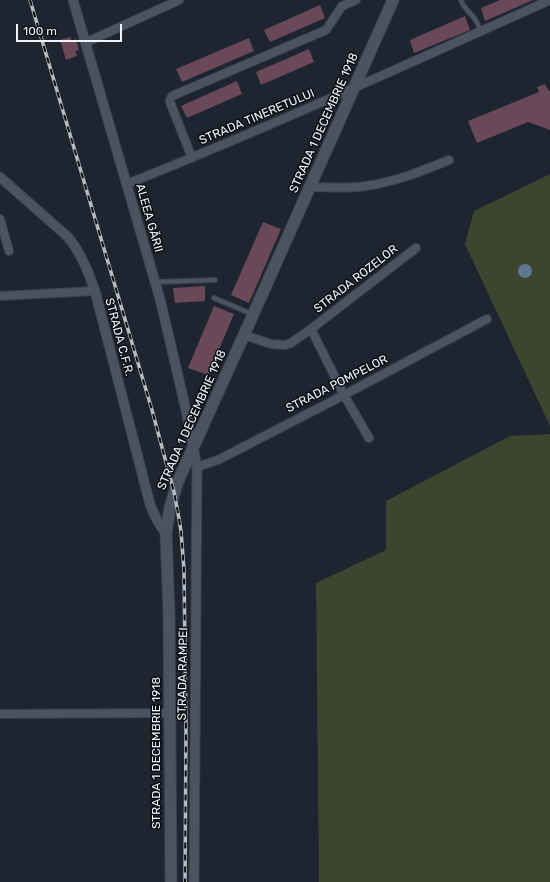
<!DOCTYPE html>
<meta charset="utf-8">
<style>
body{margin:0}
#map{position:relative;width:550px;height:882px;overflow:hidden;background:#1e2531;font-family:Rubik,sans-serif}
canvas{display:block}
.scale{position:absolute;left:16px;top:24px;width:106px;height:18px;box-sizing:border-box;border:2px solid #eff4fc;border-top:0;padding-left:5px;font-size:12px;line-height:14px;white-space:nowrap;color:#eff4fc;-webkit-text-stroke:3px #0b0e13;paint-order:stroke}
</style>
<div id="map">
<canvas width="550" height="882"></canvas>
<div class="scale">100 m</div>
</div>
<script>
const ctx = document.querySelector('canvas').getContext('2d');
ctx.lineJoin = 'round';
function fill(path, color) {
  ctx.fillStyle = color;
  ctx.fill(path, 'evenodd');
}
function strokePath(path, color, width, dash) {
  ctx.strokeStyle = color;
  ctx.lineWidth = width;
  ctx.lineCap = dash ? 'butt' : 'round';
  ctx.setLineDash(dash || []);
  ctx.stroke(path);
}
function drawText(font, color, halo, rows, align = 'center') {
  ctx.font = font + ' Rubik,sans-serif';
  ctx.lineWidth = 3;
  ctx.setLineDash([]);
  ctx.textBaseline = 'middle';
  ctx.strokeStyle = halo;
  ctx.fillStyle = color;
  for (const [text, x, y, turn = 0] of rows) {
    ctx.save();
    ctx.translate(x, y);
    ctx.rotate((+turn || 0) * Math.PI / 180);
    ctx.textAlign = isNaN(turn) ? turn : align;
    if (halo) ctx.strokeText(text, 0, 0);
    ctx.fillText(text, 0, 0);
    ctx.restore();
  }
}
const green = new Path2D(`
 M550 174V426L465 244 474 211Z
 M550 434V882H319L316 583 386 550V501L510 436Z`);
const water = new Path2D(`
 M518 271a7 7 0 1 1 14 0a7 7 0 1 1-14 0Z`);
const building = new Path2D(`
 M500 0H533L485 21 481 8Z
 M320 5 325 18 270 42 264 30Z
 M465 16 470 30 414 53 410 40Z
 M70 37 72 41 76 39 79 50 75 51 77 56 66 60 60 40Z
 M249 38 254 51 182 82 176 69Z
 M309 49 314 62 261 85 256 72Z
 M237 81 242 94 187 118 181 106Z
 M545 84 548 90 550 91V130L528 122 477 143 468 121 539 92 537 87Z
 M263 222 281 229 249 303 231 295Z
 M205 286V301L175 303 173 288Z
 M214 306 234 314 208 375 188 368Z`);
const service = new Path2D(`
 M461 0 463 5 475 19 481 31
 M156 282 215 280
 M214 298 252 314`);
const minor = new Path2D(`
 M85 43 179 0
 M192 158 170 102V100L172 96 326 30 342 6 356 0
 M127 184C270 127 410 63 550 0
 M310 187C328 187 347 189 366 186 395 182 422 171 449 160
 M0 219 9 251
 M0 296 95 291
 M311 329 344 395 369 438
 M244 335 271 344 285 345 291 343 311 329 416 248
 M197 467 209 463 220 459 344 395 487 319
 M0 714 170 713`);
const tertiary = new Path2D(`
 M73 0 160 299 186 410 197 467 194 882
 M0 177 68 237C81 253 88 271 95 291L150 504C154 515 158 524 166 533`);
const secondary = new Path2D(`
 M171 882 169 613 166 533 170 507 178 481 244 335 393 0`);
const rail = new Path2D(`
 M30 0 152 410 174 492 178 513 181 531 184 570 186 731 185 882`);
const streetNames = [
 ["STRADA TINERETULUI",257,117,-23],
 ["STRADA 1 DECEMBRIE 1918",324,123,-66],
 ["ALEEA GĂRII",149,218,74],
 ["STRADA ROZELOR",356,279,-38],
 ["STRADA C.F.R.",119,337,75],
 ["STRADA POMPELOR",337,384,-27],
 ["STRADA 1 DECEMBRIE 1918",192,420,-66],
 ["STRADA RAMPEI",183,674,-89],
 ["STRADA 1 DECEMBRIE 1918",157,753,-90]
];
fill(green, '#3d452f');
fill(water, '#5c778f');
fill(building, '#694957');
strokePath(service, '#3b414a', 6);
strokePath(minor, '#3b414a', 10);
strokePath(tertiary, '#3b414a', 11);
strokePath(secondary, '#3b414a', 13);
strokePath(service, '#4b5361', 4);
strokePath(minor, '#4b5361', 8);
strokePath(tertiary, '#4b5361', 9);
strokePath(secondary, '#4b5361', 11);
strokePath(rail, '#b6bcc5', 3.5);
strokePath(rail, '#0b0e13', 2, [6]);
drawText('12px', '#eff4fc', '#0b0e13', streetNames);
</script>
